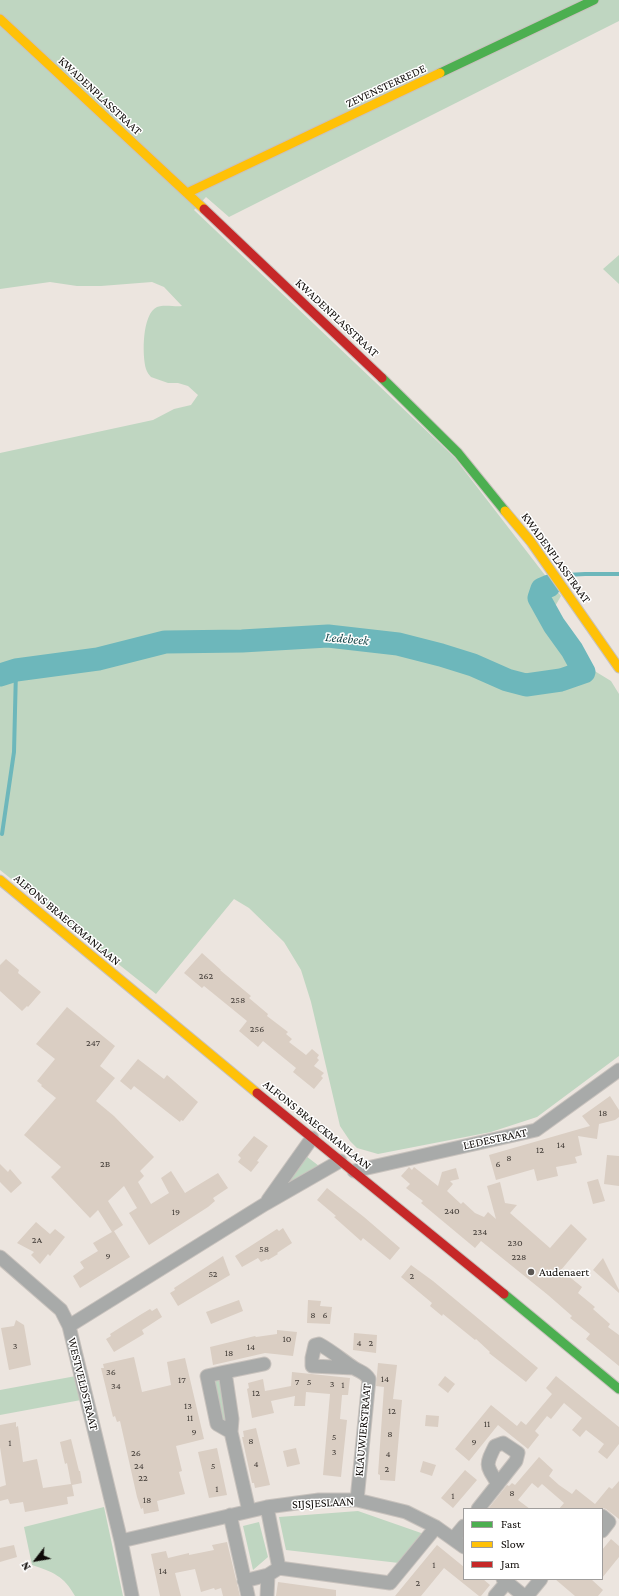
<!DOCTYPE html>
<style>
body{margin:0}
#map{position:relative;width:619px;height:1596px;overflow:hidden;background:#ece5df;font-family:"Crimson Pro",serif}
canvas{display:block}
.legend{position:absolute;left:463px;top:1508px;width:140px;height:72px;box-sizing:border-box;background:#fff;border:1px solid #9f9d9c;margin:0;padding:5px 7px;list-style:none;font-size:12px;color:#0e0a07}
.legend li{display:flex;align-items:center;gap:8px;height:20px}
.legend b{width:20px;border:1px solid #9f9d9c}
.north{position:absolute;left:16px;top:1540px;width:40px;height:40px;-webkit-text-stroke:3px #fff;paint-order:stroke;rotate:239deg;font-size:11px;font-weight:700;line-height:16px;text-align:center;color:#0e0a07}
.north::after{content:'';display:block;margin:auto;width:14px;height:18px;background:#0e0a07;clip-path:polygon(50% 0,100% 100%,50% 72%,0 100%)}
</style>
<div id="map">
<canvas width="619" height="1596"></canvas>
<ul class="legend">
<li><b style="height:5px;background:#4caf50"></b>Fast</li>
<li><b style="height:5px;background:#ffc107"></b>Slow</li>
<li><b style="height:5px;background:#c62828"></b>Jam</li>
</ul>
<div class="north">N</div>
</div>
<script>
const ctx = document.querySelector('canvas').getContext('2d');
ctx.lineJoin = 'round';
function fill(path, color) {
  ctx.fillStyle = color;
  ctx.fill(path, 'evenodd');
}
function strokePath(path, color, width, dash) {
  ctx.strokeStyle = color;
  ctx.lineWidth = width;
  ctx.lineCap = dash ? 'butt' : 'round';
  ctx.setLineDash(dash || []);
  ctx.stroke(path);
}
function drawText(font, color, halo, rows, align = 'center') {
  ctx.font = font + ' "Crimson Pro",serif';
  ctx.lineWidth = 3;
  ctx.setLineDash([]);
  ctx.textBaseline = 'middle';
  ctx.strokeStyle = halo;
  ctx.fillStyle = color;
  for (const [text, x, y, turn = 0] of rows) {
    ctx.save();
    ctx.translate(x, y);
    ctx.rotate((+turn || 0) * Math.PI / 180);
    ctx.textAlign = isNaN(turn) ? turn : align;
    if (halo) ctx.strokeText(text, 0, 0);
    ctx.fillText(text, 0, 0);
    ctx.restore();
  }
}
const green = new Path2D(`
 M0 0H619V21L229 217 206 197 194 210 454 457 561 596 554 608 565 629 579 652 593 670 611 681 619 694V1056L537 1117 491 1132 378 1154 357 1148 350 1141 340 1126 311 1002 301 970 284 942 249 908 234 899 156 994 0 870V453L153 420 174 409 191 405 198 395 188 386 178 383H168L151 377C149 375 147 372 146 369 142 355 142 314 157 307 164 304 175 307 182 306L164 287 152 282 101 286H77L50 282 0 289Z
 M619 255V284L603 269Z
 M306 1156 319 1166 285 1189 282 1185Z
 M76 1376 81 1400 0 1415V1390Z
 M219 1377 228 1418 223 1424 213 1379Z
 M104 1507 123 1596H75C64 1576 53 1572 32 1565L24 1527Z
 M358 1511 424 1534 399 1563 286 1550 279 1517Z
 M259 1522 268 1557 253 1570 243 1526Z`);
const stream = new Path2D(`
 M566 575 585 574H619
 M2 834 14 752 16 670`);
const river = new Path2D(`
 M0 675 16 670 98 659 165 642 242 641 328 636 398 644 441 655 473 665 507 680 526 685 561 680 584 672 572 650 554 625 539 598 542 589 549 586`);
const building = new Path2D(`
 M202 953 221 970H220L251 996 249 998 268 1014 267 1016 288 1032 286 1034 292 1039 289 1042 306 1055 312 1049 319 1055 317 1058 319 1060 314 1066 324 1073 321 1076 323 1078 314 1089 293 1072 296 1068 263 1041 258 1047 239 1031 247 1021 204 986 202 988 184 973Z
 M6 959 19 970 18 973 41 992 28 1007 27 1006 22 1011 0 991V965Z
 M67 1007 115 1046 100 1066 115 1078 96 1101 114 1116 154 1157 140 1171 144 1176 138 1182 151 1204 169 1193 161 1178 171 1171 185 1193 218 1173 228 1188 213 1198 215 1201 208 1207 149 1245 129 1213 137 1208 124 1186 108 1201 123 1225 114 1231 130 1257 80 1288 73 1276 84 1268 80 1262 98 1251 93 1243 112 1232 98 1210 90 1218 51 1177 61 1167 24 1135 56 1098 41 1086 42 1085 37 1081 55 1059 36 1044Z
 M138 1059 164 1079 167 1075 198 1102 183 1121 181 1120 180 1122 134 1086 131 1090 120 1081Z
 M610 1096 619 1110V1117L615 1120 599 1124 597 1139 578 1136 582 1155 575 1157 577 1163 556 1167 558 1176 537 1181 534 1169 496 1180 489 1155 590 1126 582 1116Z
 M254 1136 268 1146 257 1161 259 1162 251 1172 238 1162 241 1158 238 1155Z
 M607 1155 619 1156V1186L604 1184Z
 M0 1164 8 1172 10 1169 22 1183 11 1193 0 1182Z
 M409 1167 412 1170 414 1167 438 1186 442 1172 456 1168 459 1179 450 1181 453 1184 447 1191 461 1204 463 1202 475 1213 484 1217 488 1212 496 1219 487 1186 500 1182 505 1203 517 1205 510 1213 550 1248 571 1224 587 1239 561 1270 582 1287 578 1293 595 1307 593 1309 610 1324 608 1327 619 1335V1366L586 1339 590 1334 570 1318 572 1316 548 1295 481 1241 475 1248 421 1203 423 1201 406 1188 410 1184 401 1176Z
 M598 1179 605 1201 593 1204 587 1182Z
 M327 1188 364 1217 400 1248 390 1260 363 1238 361 1241 334 1217 336 1216 317 1200Z
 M36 1222 50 1234 55 1229 65 1237 50 1256 48 1254 40 1264 31 1255 34 1252 17 1243Z
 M283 1228 292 1243 277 1253 278 1254 268 1260 267 1259 261 1262 258 1258 242 1267 235 1256 277 1229 279 1231Z
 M223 1256 230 1275 178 1306 170 1293 175 1290 174 1288Z
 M603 1258 619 1290V1293L593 1270Z
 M411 1265 433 1281 538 1368 526 1382 489 1353 490 1352 476 1339 475 1340 443 1314 442 1316 430 1306 432 1303 401 1277Z
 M239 1300 243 1311 211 1324 206 1312Z
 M308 1300 321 1301 320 1306 332 1307 330 1324 307 1323Z
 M157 1308 162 1317 142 1330 144 1334 114 1352 106 1339 111 1336 110 1334 140 1315 150 1309 152 1311Z
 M16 1320 24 1325 31 1365 9 1370 1 1328 14 1326Z
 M277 1330 297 1332 293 1356 265 1353 213 1365 210 1347 255 1336 256 1337 277 1334Z
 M354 1333 377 1335 376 1353 353 1350Z
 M134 1357 142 1392 171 1385 167 1362 185 1358 204 1439 176 1446 182 1471 179 1472 185 1494 157 1501 159 1511 144 1514 143 1508 141 1509 137 1497 120 1421 117 1422 115 1416 113 1417 101 1368H104L103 1364Z
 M378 1363 397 1365 393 1399 402 1400 395 1481 380 1480V1475L378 1474 384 1387 376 1386Z
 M292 1372 350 1378 348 1395H342L340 1419 347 1420 341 1477 323 1475 330 1394 306 1392 305 1406H294L295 1396 271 1401 274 1413 252 1418 247 1389 249 1388 248 1383 263 1379 265 1391 291 1386Z
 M445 1376 455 1384 448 1393 438 1385Z
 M556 1376 619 1427V1444L607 1459 598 1452 604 1444 586 1430 580 1437 572 1430 582 1418 564 1403 551 1419 547 1416 535 1431 539 1435 528 1449 498 1425 469 1461 455 1449 491 1405 517 1426 521 1421 526 1425 552 1394 546 1388Z
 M426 1415 439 1416 438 1427 425 1426Z
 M16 1422V1427L18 1426 23 1462 37 1459 43 1488 71 1484 67 1463 65 1464 60 1442 71 1439 79 1471H80L82 1483 72 1485 74 1496 67 1497 68 1504 25 1512 23 1502 10 1504 8 1499 0 1501V1487L6 1485 0 1447V1425Z
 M256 1428 270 1485 255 1488 254 1483H252L242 1437H244L243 1431Z
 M217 1448 227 1495 209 1498 198 1452Z
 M296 1448 300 1464 287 1467 283 1451Z
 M539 1457 553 1470 549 1476 559 1485 572 1494 576 1489 595 1504 609 1487 612 1489 619 1481V1519L606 1509 603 1508 559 1509 564 1503 542 1484 538 1488 532 1483 518 1500 530 1509H488L507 1485 509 1486 512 1483 515 1485Z
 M423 1461 436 1465 432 1476 420 1472Z
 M465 1470 477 1480 453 1508 441 1498Z
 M611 1539 619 1546V1557L602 1578V1550Z
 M227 1542 240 1596H223L221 1588 215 1590 214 1588 201 1592 195 1569 175 1573 181 1596H160L151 1554 166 1551 168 1558 189 1553V1555L214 1550 212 1545Z
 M14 1545 17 1557 0 1562V1548Z
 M437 1545 464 1567V1579H483L490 1585 481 1596H479L444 1568 421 1596H395Z
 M555 1579H591L603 1590 598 1596H575Z
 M278 1582 336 1590V1596H276Z`);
const street = new Path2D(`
 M354 1171 536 1130 619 1070
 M268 1200 312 1138
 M0 1257 61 1310 69 1326 121 1541 132 1596
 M69 1326 265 1204 340 1161
 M354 1368 312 1366V1358L315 1345 319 1344C332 1351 342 1360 354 1368 360 1372 365 1372 369 1379L357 1500
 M225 1372 264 1364
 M231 1432 217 1424 207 1376 225 1372 232 1419 231 1432 249 1511
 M267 1507 279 1568 390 1583 436 1527
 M478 1509 516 1461 518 1453 503 1443 495 1446C485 1466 486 1465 498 1484
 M230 1515 248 1596
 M602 1516 609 1522 602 1531
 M454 1538 464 1526
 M121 1541 267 1507 319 1500H357L406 1512 436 1527 464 1547
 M503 1579 524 1596
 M244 1581 268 1575
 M267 1596 268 1575 279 1568
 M495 1596 507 1582
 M527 1596 541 1579`);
const fast = new Path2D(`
 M440 73 594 0
 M382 378 458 453 505 511
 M504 1294 619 1389`);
const slow = new Path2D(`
 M0 19 204 209
 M187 193 440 73
 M505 511 531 542 619 668
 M0 880 257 1093`);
const jam = new Path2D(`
 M204 209 382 378
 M257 1093 504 1294`);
const markers = [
 [531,1272,4,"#5c5753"]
];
const numberNames = [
 ["262",206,976],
 ["258",238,1000],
 ["256",257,1029],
 ["247",93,1043],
 ["18",603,1113],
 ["14",561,1145],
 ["12",540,1150],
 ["8",509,1158],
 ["2B",105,1164],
 ["6",498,1164],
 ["240",452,1211],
 ["19",176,1212],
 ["234",480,1232],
 ["2A",37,1240],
 ["230",515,1243],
 ["58",264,1249],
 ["9",108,1256],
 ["228",519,1257],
 ["52",213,1274],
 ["2",412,1276],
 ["8",313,1315],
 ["6",325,1315],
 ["10",287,1339],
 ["4",359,1343],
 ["2",371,1343],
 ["3",15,1346],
 ["14",251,1347],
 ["18",229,1353],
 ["36",111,1372],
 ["14",385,1379],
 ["17",182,1380],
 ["7",297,1382],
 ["5",309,1382],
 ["3",332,1384],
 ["1",343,1385],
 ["34",116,1386],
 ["12",256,1393],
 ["13",188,1406],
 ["12",392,1411],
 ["11",190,1418],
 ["11",487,1424],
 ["9",194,1432],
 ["8",390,1434],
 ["5",334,1437],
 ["8",251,1441],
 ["9",474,1442],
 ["1",10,1443],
 ["3",334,1452],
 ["26",136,1453],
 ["4",388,1454],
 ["4",256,1464],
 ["24",139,1466],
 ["5",213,1466],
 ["2",387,1469],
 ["22",143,1478],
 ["1",217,1489],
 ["8",512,1493],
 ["1",453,1496],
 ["18",147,1500],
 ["1",434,1565],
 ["14",163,1571],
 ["2",418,1583]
];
const streetNames = [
 ["ZEVENSTERREDE",386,86,-25],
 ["KWADENPLASSTRAAT",100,96,43],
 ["KWADENPLASSTRAAT",337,318,43],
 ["KWADENPLASSTRAAT",556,558,54],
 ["ALFONS BRAECKMANLAAN",67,920,40],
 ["ALFONS BRAECKMANLAAN",317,1125,39],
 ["LEDESTRAAT",495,1139,-12],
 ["WESTVELDSTRAAT",83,1384,76],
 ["KLAUWIERSTRAAT",363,1430,-85],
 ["SIJSJESLAAN",323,1503,-3]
];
const poiNames = [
 ["Audenaert",539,1272]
];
const waterNames = [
 ["Ledebeek",347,639,5]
];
fill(green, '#bfd6c1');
strokePath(stream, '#6db7bb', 4);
strokePath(river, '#6db7bb', 23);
fill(building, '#dacec3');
strokePath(street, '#c8c2bd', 15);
strokePath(fast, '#c8c2bd', 11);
strokePath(slow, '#c8c2bd', 11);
strokePath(jam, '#c8c2bd', 11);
strokePath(street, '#a8aaa9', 13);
strokePath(fast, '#4caf50', 9);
strokePath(slow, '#ffc107', 9);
strokePath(jam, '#c62828', 9);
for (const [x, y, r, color] of markers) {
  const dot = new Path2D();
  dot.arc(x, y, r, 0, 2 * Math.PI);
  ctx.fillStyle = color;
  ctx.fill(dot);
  strokePath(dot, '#fff', 1.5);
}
drawText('10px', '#433d38', null, numberNames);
drawText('12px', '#0e0a07', '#fff', streetNames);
drawText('12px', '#0e0a07', '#fff', poiNames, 'left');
drawText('italic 13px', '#1b4a4d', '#fff', waterNames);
</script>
